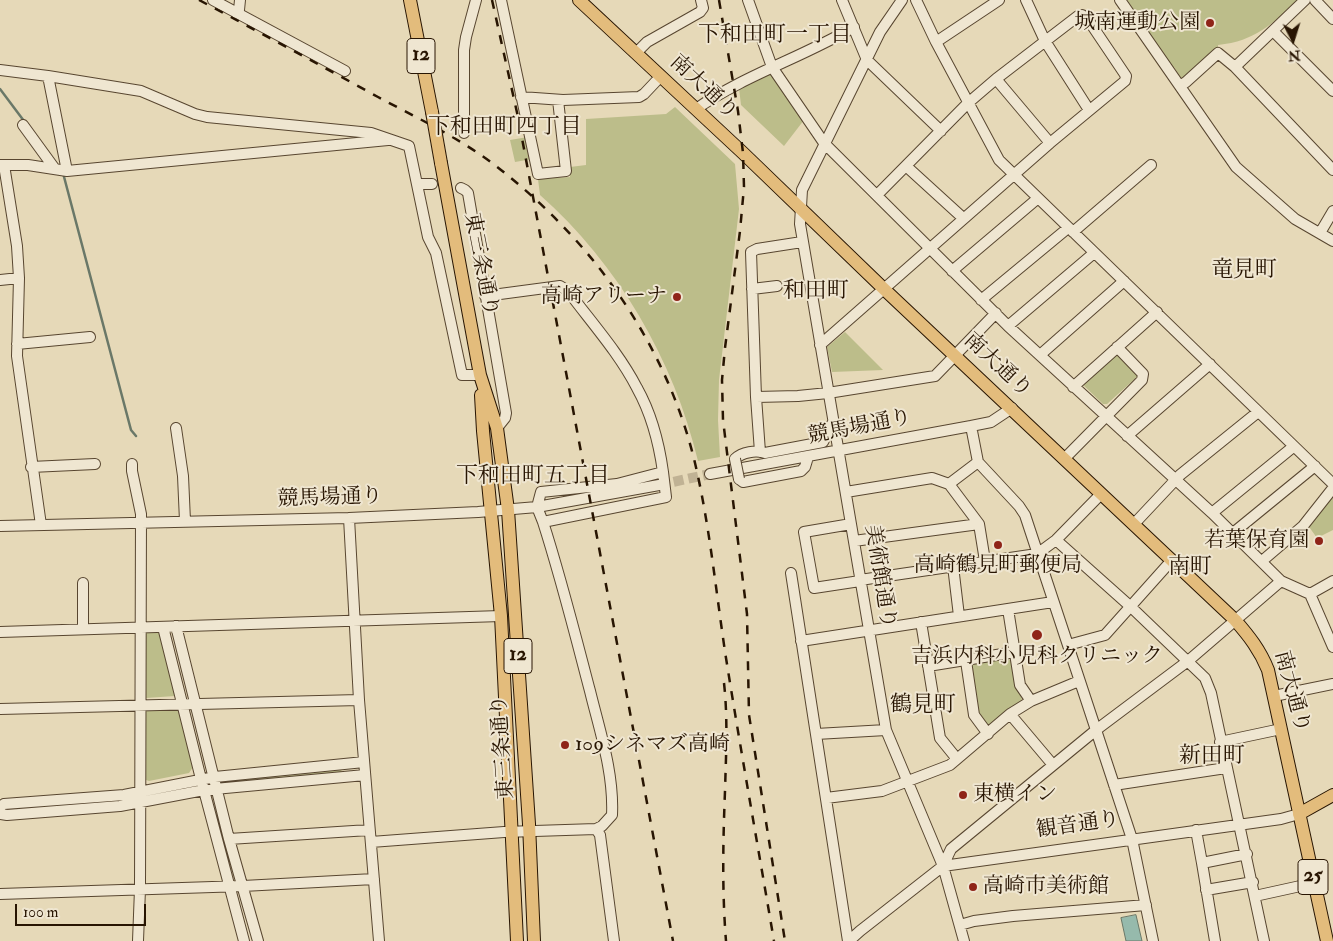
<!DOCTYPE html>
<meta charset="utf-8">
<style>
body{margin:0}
#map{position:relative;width:1333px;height:941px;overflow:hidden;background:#e6d9b8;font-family:"IM FELL Double Pica",serif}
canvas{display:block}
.north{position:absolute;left:1268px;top:15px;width:50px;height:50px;-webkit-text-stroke:4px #efe6d1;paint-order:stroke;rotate:175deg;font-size:14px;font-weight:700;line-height:20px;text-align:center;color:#281502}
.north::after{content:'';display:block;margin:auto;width:18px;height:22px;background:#281502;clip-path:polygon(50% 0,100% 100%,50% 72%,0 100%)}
.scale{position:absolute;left:15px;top:904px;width:131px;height:22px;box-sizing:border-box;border:2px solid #281502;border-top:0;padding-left:6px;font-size:15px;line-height:18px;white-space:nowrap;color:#281502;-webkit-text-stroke:4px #efe6d1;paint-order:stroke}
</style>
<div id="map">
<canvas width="1333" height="941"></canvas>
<div class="north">N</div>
<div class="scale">100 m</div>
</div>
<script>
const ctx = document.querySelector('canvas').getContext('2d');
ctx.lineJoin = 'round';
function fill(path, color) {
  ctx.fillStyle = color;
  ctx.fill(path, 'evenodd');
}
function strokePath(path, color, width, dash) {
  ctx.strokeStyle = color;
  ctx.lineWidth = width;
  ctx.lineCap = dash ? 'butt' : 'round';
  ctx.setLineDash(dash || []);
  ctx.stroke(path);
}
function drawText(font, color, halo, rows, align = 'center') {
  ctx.font = font + ' "IM FELL Double Pica","Noto Serif JP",serif';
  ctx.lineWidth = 4;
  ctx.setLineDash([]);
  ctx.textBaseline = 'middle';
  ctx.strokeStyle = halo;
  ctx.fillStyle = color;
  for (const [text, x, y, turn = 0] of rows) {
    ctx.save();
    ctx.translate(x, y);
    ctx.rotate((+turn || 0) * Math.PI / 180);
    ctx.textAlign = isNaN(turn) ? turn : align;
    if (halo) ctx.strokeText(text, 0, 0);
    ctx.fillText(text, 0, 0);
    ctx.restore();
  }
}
const green = new Path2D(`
 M1127 0H1299C1271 24 1256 41 1218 45V48L1184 78H1181L1174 67 1172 68Z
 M773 72 804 120 784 146 741 105 739 88Z
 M675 107 735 164 739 209 719 380 718 420 720 457 698 461C674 360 618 264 540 195L538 179 570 177V167L586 165V119L666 114Z
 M528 137 532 159 515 162 510 140Z
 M845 332 883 370 832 372 827 347Z
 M1116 351 1137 372 1138 376 1107 404H1103L1080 382Z
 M1333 491V530L1317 538 1307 524Z
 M144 627 159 630 175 696 146 698Z
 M1007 658 1011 661 1015 686 1021 694 1022 701 991 726 987 725 976 712 970 667 972 663Z
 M145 707 180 708 193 767 189 773 149 781 146 780 145 776Z
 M341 768 342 775 234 784 233 778Z`);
const water = new Path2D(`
 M1136 915 1142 941H1126L1121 918Z`);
const stream = new Path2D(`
 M0 89 24 121
 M63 173 131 430 136 436`);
const minorTunnel = new Path2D(`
 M659 485 710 474`);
const minor = new Path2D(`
 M213 0 345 71
 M501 0 538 174 566 171 558 100
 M748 0 772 67 824 143 1008 326 1212 513 1281 581 1310 594 1333 647
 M842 0 867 60 941 131
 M902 0 880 32 802 190 800 224 886 730 943 866 964 941
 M916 0 936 42 999 160 1333 484
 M1026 0 1045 41 1089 110
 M1120 0 1236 167 1295 219 1333 241
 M1315 0 1333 19
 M236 13 239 10 240 0
 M1273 31 1333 91
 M936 42 999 0
 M636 53 647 42 700 12 703 8 701 0
 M1235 67 1305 0
 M0 70 48 76 141 91 195 114 207 117 371 133 409 146 428 237 436 253 462 375H480
 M48 76 67 171
 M996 79 1050 143
 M1180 86 1186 82 1218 53 1235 67 1333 170
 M521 97 563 100 639 97 644 94 661 76
 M696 109C745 75 803 57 854 27
 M23 125 55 169
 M464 133V50L466 37 476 0
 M0 165H28L67 171 388 140
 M4 165 17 246 19 278 17 356 41 525
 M906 166 963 218
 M417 184H432
 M461 188 465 190 468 193 506 413 505 418 497 428
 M1073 232 1151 165
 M1320 233 1333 211
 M952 271 1037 199
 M0 280 19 278
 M752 289 777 286
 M485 296 560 286 568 291C591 322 619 353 637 388 651 413 659 443 663 472
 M981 300 1068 228
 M1008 326 1094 253
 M17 344 90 337
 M820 345 1050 143 1125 81 1126 76 1087 18 1082 15 1078 16 996 79 968 103 877 195
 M1040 355 1124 281
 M1073 387 1157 312
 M756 397 798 396 828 393 935 376 996 313
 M971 426 978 462 1019 506 1025 515 1132 839 1153 941
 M176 428 183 476 185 521
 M1127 436 1210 364
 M760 452 756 397 751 252 757 249 802 242
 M1065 458 1142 380 1143 374 1117 347
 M735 459C742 452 756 450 765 453L823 442 833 422
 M132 464V471L141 514 140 889 138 941
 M31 467 95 464
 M663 472 666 497 543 522 537 507 541 492 617 484Z
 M710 474 971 426 991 422 1012 408
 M739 479 743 482 801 471 805 467 808 457
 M949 484 978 462
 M846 492 932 478 949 484 979 524 985 561
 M1212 513 1293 447
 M349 518 359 700 379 941
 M851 524 804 532 814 588 860 581
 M1134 524 1180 475 1258 412
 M0 526 349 518 478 512 537 507 659 485
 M1233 533 1315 466
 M1056 540 1131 607 1205 678 1211 693 1264 941
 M854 541 979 524
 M1262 561 1303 526 1333 488
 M953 566 959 616
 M791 573 848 941
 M860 580 1037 554 1056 540 1101 494
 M83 583V629
 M1310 594 1333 581
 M1008 609 1020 685 1031 701
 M921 622 940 738 957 759
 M176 626 229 839 258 941
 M163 627 201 779 244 941
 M0 632 501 616
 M801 641 1053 602
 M1068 645 1105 635 1172 560
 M966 661 974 715 988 734
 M928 666 1015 652
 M1274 696 1333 684
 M0 709 359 700
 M1010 714 1053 765
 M816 734 886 730
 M1220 742 1281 729
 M1114 785 1226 768
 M826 798 882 791 950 765 1010 714 1031 701 1079 681
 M0 807 4 804 124 795 215 777 364 762
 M0 814 7 815 120 806 204 790 365 775
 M596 829 600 835 614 941
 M1196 830 1202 863
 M229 839 369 830
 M371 842 504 832 596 829 602 826 612 815C614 773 600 732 590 691 575 634 561 578 543 522
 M943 866 951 849 1096 730 1188 661 1281 581
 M1206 890 1253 882
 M0 894 243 886 374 879
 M1255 896 1314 883
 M960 925 974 921 1013 916 1146 905
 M849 941 860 931 943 866 1281 819 1299 814
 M1215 941 1202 863 1247 854`);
const major = new Path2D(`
 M410 0 432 112
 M579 0 743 153 885 290 1235 620C1249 636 1260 650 1268 670L1327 941
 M441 163 480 375 497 428 508 510 529 824 534 941
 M481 395 483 431 501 616 517 941
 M1299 814 1333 795`);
const rail = new Path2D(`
 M199 0C259 32 318 64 378 97 419 119 464 140 501 170 595 244 667 346 695 463 710 527 716 593 726 658 741 752 758 847 774 941
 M492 0 518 117 673 941
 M719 0 738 111 743 153 744 187 740 231 725 348 722 380 723 420 747 614 749 715 785 941
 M724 683C728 719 726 755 725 791 723 841 722 891 726 941`);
const minorBridge = new Path2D(`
 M735 459 739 479`);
const majorBridge = new Path2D(`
 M432 112 441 163`);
const markers = [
 [1210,23,5,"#8f2418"],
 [677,297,5,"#8f2418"],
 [1319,541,5,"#8f2418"],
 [998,545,5,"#8f2418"],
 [1037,635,6,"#8f2418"],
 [565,745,5,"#8f2418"],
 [963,795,5,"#8f2418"],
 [973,887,5,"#8f2418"]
];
const shields = [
 [421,56,28],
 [518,656,28],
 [1313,877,30]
];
const shieldNames = [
 ["12",421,56],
 ["12",518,656],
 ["25",1313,877]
];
const poiNames = [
 ["城南運動公園",1200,23],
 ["高崎アリーナ",667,297],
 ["若葉保育園",1309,541],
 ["高崎鶴見町郵便局",998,566,"center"],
 ["吉浜内科小児科クリニック",1037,657,"center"],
 ["109シネマズ高崎",575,745,"left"],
 ["東横イン",973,795,"left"],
 ["高崎市美術館",983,887,"left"]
];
const streetNames = [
 ["南大通り",703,88,43],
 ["東三条通り",480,265,79],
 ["南大通り",997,366,43],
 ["競馬場通り",860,428,-11],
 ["競馬場通り",330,499,-2],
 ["美術館通り",879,577,81],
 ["南大通り",1291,692,75],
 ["東三条通り",504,747,-94],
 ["観音通り",1078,826,-8]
];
const neighbourhoodNames = [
 ["下和田町一丁目",775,36],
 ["下和田町四丁目",505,128],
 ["竜見町",1244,271],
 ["和田町",816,292],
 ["下和田町五丁目",533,477],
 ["南町",1190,568],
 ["鶴見町",923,706],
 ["新田町",1212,757]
];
fill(green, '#bcbd8a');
fill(water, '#96baac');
strokePath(water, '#6a7868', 1);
strokePath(stream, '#6a7868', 2.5);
strokePath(minorTunnel, '#c0b294', 10, [10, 5]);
strokePath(minor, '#584630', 12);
strokePath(major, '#281502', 14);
strokePath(minor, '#efe6d1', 10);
strokePath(major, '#e3bc7c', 12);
strokePath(rail, '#281502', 2.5, [9, 9]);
strokePath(minorBridge, '#584630', 12, []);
strokePath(majorBridge, '#281502', 14, []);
strokePath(minorBridge, '#efe6d1', 10);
strokePath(majorBridge, '#e3bc7c', 12);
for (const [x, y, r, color] of markers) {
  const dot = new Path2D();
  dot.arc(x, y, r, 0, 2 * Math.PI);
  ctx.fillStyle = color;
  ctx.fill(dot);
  strokePath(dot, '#efe6d1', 2);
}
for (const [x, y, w] of shields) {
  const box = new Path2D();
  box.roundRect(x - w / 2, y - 17.5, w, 35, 4);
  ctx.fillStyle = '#efe6d1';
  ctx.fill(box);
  strokePath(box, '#281502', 1);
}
drawText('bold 20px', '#281502', null, shieldNames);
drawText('21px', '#281502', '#efe6d1', poiNames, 'right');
drawText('21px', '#281502', '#efe6d1', streetNames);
drawText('22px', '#281502', '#efe6d1', neighbourhoodNames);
</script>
